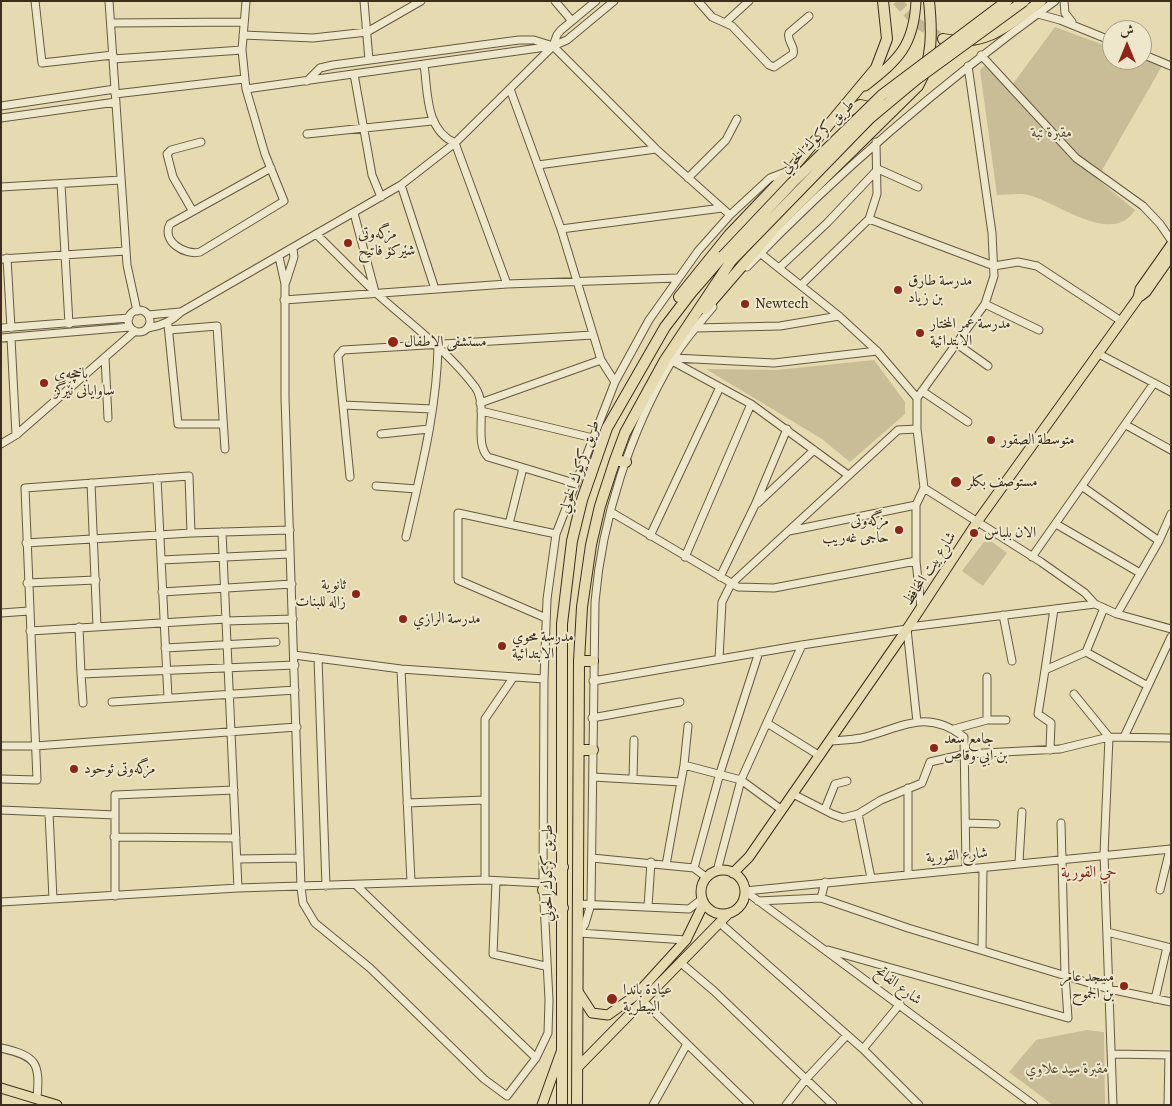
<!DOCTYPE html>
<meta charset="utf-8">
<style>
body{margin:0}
#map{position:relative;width:1172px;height:1106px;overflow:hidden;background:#e5dab0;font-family:Alegreya,Amiri,serif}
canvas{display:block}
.frame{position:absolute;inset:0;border:2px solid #3c2e1c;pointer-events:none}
.north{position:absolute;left:1102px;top:20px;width:50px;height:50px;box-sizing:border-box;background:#eee7cc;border:1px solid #a79d86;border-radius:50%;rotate:0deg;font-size:14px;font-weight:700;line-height:20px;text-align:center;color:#3c2e1c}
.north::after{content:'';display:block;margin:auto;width:18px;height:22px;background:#8f2418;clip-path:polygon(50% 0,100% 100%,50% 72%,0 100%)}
</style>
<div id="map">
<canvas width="1172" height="1106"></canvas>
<div class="frame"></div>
<div class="north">ش</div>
</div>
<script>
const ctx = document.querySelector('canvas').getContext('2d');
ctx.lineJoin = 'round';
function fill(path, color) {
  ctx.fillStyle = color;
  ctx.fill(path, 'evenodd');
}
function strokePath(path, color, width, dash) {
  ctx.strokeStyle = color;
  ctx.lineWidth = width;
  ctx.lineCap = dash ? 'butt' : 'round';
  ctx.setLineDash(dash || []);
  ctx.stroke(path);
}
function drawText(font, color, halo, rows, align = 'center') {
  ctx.font = font + ' Alegreya,Amiri,serif';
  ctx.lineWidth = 4;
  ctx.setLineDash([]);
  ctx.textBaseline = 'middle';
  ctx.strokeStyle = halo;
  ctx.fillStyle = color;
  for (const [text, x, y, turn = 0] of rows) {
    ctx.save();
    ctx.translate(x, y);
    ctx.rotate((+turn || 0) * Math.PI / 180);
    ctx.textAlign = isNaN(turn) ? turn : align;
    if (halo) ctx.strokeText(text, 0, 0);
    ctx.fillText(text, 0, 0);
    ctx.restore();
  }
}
const green = new Path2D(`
 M1055 27 1112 48V60L1142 58 1162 66 1097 179 1135 210C1112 247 1056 201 1028 195 1019 193 1007 195 997 195L980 70 984 66 989 67 1009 89Z
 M874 360 905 402V414L850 462 822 439 706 369 776 370Z
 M987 538 1007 553 983 586 962 571Z
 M1087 1030 1104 1032 1105 1105H1053L1009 1072 1036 1040Z`);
const highwayTunnel = new Path2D(`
 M897 1 917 23 943 39`);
const minor = new Path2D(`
 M35 1 42 63 113 55
 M109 1 127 265 137 311
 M246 1 242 50 246 89 265 154 284 201 200 252C185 256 161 241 170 224L271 168
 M364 1 369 60
 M555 1 572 21
 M698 1 712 17 732 26 769 65 774 67 793 54C796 46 786 41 789 33L809 16
 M1064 1 1065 13 1072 22
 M1038 14 1060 20 1112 41
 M726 22 749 1
 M111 23 244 22
 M243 35 313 38 367 32 421 1
 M1142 54 1171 66
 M981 55 1076 158 1143 206 1160 224 1171 240
 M113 59 242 50
 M424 64C428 93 425 129 455 143L507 284
 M354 74 372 175 381 197
 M307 81 320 68 333 65 519 40H534L553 46 656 149 730 215
 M246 89 553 46 567 40 614 1
 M510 89 561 229 601 360 615 382
 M115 94 244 79
 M1 106 115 89
 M1 118 116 102
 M307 134 432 121
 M538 165 656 149
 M688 178 726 140 737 119
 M61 184 69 324
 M401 185 435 289
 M1 187 121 180
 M192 210 173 177 167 154 171 150 201 142
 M354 213 375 292
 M869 219 994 266 1018 262 1037 266 1121 321
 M561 229 722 208
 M317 235C337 254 355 273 375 292 409 323 447 350 475 387 489 406 473 442 488 457L574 483
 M760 253 839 316 877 351 917 398
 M279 257 285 284V397L301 887 303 903 315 923 370 968 484 1079 507 1096 536 1058 548 1033 549 1000 543 883 544 679
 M7 258 11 328
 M1 259 126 251
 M747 267C842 168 945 81 1055 1
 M779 268 827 223 878 169 918 187
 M286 282 294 257 293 249
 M801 285 869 219 877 194 876 142
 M284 300 507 284 677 278
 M985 304 1039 330
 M128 321a11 11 0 1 1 22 0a11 11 0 1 1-22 0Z
 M148 315 180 312
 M168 325 178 424H223
 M1 328 129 318
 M148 328C161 326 171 322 181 312L401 185 455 143 553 46 557 35 561 30 596 1
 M696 328 780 326 839 316
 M169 330 217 326 225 449
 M1 338 130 327
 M11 338 16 435
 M957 344 988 366
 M1097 353 1171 392
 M105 357 108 418
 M674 358 774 363 877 351
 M672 361 751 404 848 475
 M922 391 968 422
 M480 403 601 360
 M343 405 432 409
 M481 411 593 438
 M1126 425 1171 450
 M381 434 429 429
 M1 444 16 435 135 331
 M523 468 509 524 458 513V580L546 618
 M350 477 338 356 343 350 593 335
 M157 478 168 698
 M91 483 97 626
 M376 486 417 489
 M1083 487 1159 541
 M924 488 1041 562 1085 593 1095 604 1117 614 1171 629
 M758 503 814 450
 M611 512 738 587 774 588 916 561
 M509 524 556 534
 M1056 524 1140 573
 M789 531 916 505
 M222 532 238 888
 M650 536 720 387
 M406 537C420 474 437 411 438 346
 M26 543 191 533
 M685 557 751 404
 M1032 557 1154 383
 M161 560 290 554
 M720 577 755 505 787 429
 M27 583 96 580
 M162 592 292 584
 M921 608 916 561V505L924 488 917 429V398L985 304 994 276 992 233 968 66
 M1054 609 1045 670 1086 652 1104 608
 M1 613 29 611
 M1117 614 1159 541 1171 514
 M1003 615 1012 661
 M226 621 293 619
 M79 627 81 674 295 665
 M909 627 1095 604
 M30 631 226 619
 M165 648 276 642
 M1086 652 1148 686
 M294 655 401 669 544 679 547 599 556 534 615 382 649 320 698 251 730 215 770 178 791 170
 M318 658 326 886
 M719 659 722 602 731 584 898 430 917 429
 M401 669 411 882
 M1045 670 1038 714 1051 723 1050 750
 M81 674 83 703
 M987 677V720
 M513 678 485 719V880L543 883
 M593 681 802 645 907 629 917 722
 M1074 694 1109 737 1104 854 1113 1105
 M112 702 295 690
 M592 718 680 702
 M767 723 820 756
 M954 729 987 720H1006
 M1124 737 1171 637
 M831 741C841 740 851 740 861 738 900 729 925 707 964 737L966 869
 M1 746H35L297 727
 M684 765 741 780 782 810
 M593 777 681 782
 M1 779 37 780 25 488 189 476 191 533 290 530
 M633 779 634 740
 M908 788V874
 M793 794 832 814 843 818 858 814 881 800 922 783 930 762 965 754 1060 749 1109 737 1171 738
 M407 803 484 800
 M825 809 835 784 847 781
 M1 810 115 815
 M49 813 53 899
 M858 814 871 878
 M966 823 996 824
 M114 837 236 838
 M592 858 694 868 707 878
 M237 859 300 858
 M1019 862 1022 812
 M666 865 684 765 688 726
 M694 868 720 773 759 652
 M717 871 741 780 802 645
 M496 882 493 954 545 966
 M356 885 536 1058
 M1160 890 1170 849
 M745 891 1171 849
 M745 891 1034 1105
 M115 896V795L234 790
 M821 898 825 882
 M758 901 821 898 908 928 1109 989 1171 1002
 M1 902 238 888 485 880
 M579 904 689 909 702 899
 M648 907 651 862
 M720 923 863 1049 919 1105
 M1107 932 1171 948
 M686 940 579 933 585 924 591 904 595 602C602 518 630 432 673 359 684 340 699 324 713 307
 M982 949 983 869
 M828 950 1068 1018 1065 975 1061 823
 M681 963 714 991 833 1105
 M1155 999 1167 947
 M643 1001 750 1105
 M1 1048C37 1056 40 1063 37 1098
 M863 1049 900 1004
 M1111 1054 1171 1055
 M653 1105 687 1044
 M786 1105 806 1079 847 1035
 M1168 1105 1169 1055`);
const major = new Path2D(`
 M865 86C898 60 914 46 916 1
 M1138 298 1146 292 1171 256
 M701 892a22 22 0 1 1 44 0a22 22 0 1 1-44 0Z
 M733 873 749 857 907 629 977 522 1138 298 1140 289 1171 245
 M579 993 592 1013 608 1015 636 995 686 940 704 903
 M578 1067 729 913
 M1 1088 57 1105
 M542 1105 561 1052`);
const highway = new Path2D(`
 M943 39C985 48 1009 25 1041 1
 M842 115 860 105 869 107 873 113
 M679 297 729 235 791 170 876 68 887 39 883 1
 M705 309 780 222 918 86C933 60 932 30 929 1
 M615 460 626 462
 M579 661H593
 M579 750H593
 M543 883 563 867
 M543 890 563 908
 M562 1105V624L572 541 582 500 607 428 665 327 691 293 723 256
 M577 1105 579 661 582 607 591 545 600 506 615 460 625 433 665 360 731 261`);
const highwayBridge = new Path2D(`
 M723 256 792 183 882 95 1007 1
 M731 261 869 119 917 79 1024 1`);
const markers = [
 [348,243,5,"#8f2418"],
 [898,290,5,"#8f2418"],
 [745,304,5,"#8f2418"],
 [920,333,5,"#8f2418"],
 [393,342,6,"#8f2418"],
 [44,383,5,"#8f2418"],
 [991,440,5,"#8f2418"],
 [956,482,6,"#8f2418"],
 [899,530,5,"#8f2418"],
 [974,533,5,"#8f2418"],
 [356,594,5,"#8f2418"],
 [403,619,5,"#8f2418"],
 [502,646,5,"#8f2418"],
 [934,748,5,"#8f2418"],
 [74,769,5,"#8f2418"],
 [1124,986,5,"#8f2418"],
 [612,999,6,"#8f2418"]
];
const parkNames = [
 ["مقبرة تبة",1052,133],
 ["مقبرة سيد علاوي",1067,1069]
];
const streetNames = [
 ["طريق كركوك الحولي",818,137,-45],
 ["طريق كركوك الحولي",580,467,-71],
 ["شارع بيت المحافظ",930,569,-57],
 ["شارع القورية",957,856,-5],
 ["طريق كركوك الحولي",548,873,-90],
 ["شارع الفاتح",898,986,37]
];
const poiNames = [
 ["مزگەوتی",358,234],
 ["شێرکۆ فاتیح",358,251],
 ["مدرسة طارق",908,281],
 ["بن زياد",908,298],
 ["Newtech",755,304],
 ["مدرسة عمر المختار",930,324],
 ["الابتدائية",930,341],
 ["مستشفى الاطفال",404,342],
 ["باخچەی",54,374],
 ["ساوایانی نێرگز",54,391],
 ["متوسطة الصقور",1001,440],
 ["مستوصف بكلر",967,482],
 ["مزگەوتی",889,521,"right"],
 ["حاجی غەریب",889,538,"right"],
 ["الان بلباس",984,533],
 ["ثانوية",346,585,"right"],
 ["زاله للبنات",346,602,"right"],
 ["مدرسة الرازي",413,619],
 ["مدرسة محوي",512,637],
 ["الابتدائية",512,654],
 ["جامع سعد",944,739],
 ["بن ابي وقاص",944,756],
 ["مزگەوتی ئوحود",84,769],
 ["مسجد عامر",1114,977,"right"],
 ["بن الجموح",1114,994,"right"],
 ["عيادة باندا",623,990],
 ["البيطرية",623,1007]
];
const neighbourhoodNames = [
 ["حي القورية",1089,873]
];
fill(green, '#c8bd97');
strokePath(highwayTunnel, '#c3b892', 10, [10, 5]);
strokePath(minor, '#665941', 9);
strokePath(major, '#3c2e1c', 11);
strokePath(highway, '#3c2e1c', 12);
strokePath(minor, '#eee7cc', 7);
strokePath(major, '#e5dab0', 9);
strokePath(highway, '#e5dab0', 10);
strokePath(highwayBridge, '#3c2e1c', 12, []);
strokePath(highwayBridge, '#e5dab0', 10);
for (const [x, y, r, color] of markers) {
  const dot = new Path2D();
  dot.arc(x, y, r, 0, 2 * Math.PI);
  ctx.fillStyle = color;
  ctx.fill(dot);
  strokePath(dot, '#eee7cc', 2);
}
drawText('italic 15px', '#584b35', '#eee7cc', parkNames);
drawText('15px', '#3c2e1c', '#eee7cc', streetNames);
drawText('15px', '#3c2e1c', '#eee7cc', poiNames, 'left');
drawText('16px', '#7a1f14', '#eee7cc', neighbourhoodNames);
</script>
